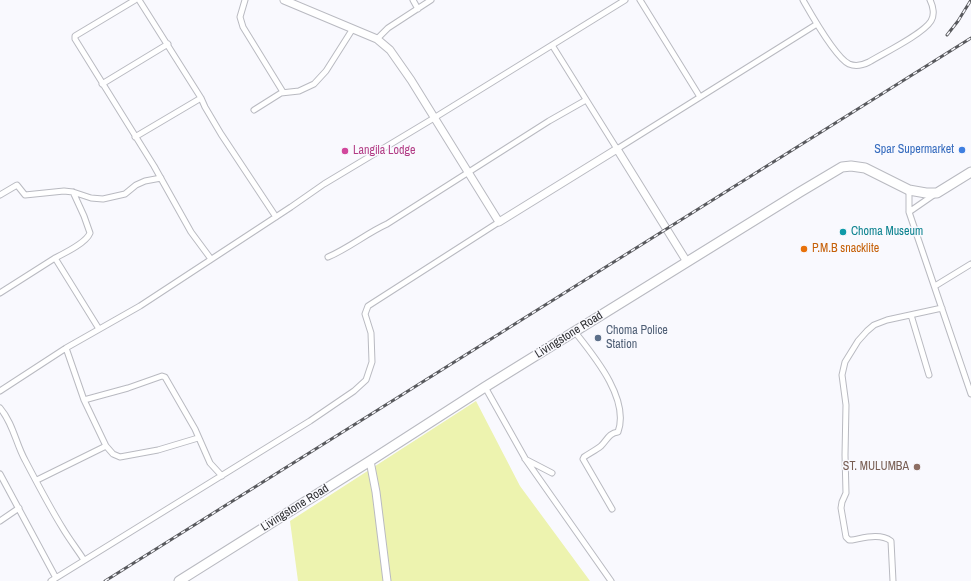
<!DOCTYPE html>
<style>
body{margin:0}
canvas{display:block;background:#f9f9fe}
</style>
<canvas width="971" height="581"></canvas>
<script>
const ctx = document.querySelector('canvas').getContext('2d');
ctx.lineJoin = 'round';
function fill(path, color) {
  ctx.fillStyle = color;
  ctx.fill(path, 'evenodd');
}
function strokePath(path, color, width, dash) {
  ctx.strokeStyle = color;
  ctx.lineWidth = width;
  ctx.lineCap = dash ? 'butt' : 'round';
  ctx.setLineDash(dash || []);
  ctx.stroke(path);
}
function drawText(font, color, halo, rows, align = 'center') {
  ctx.font = font + ' "Archivo Narrow",sans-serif';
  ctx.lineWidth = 3;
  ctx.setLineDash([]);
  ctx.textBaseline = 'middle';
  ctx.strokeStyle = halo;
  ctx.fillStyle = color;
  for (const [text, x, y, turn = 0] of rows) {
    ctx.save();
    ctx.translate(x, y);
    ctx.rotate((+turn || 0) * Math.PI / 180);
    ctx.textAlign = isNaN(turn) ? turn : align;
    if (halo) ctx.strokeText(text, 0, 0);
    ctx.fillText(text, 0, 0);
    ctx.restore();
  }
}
const green = new Path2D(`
 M476 401 520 486 590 581H298L290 521Z`);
const minor = new Path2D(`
 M135 0 75 36V39L154 166 191 232 211 259
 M139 0 201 98 205 107 221 134 276 217
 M245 0 240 17 243 27 283 92
 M413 0 418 9
 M640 0 700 97
 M803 0C811 14 835 57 849 64 856 67 863 65 869 62 884 53 923 34 931 21 935 15 933 6 930 0
 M377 39 388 28 431 0
 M552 45 617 149 817 24
 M102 84 168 44
 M254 110 281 93 299 91 314 84 326 71 352 30
 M135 137 201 98
 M909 190V212L935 194
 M0 195 17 185 25 195 64 191 73 192 91 198 103 199 125 194 136 185 145 181 161 178
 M909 212 971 394
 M328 257C349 248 367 233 387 224L549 121 586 100
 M55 258C65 253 86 243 90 233L84 216 73 192
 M935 286 971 264
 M0 293 55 258 99 329
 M911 315 929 375
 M575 332C594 356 630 399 618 432 609 433 607 440 601 446 596 450 590 453 584 457L583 459 612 509
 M485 387 526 460 611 581
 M0 391 66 348 140 306 291 207 324 184 434 118 625 0
 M84 400 128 388 162 376 165 377 195 429 210 463 222 476
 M0 408C13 423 16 444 25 460 37 483 49 506 62 527 69 539 77 549 84 560
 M106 446 113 454 120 457 158 450 198 438
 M525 459 552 473
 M0 474 56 578
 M37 480 106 446 84 400 66 348
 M0 521 19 508
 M51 581 310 421 354 391 366 380 372 362 371 333 365 314 368 306 499 222
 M893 581 891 541C880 533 864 538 852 540H849L846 537 841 508 842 502 846 493 845 455 846 405 842 375 845 362 858 341 867 331 874 325 887 320 942 308`);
const tertiary = new Path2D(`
 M284 0 377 39 390 50 411 80 499 222 617 149 687 262`);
const secondary = new Path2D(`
 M370 461 376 492 387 581`);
const trunk = new Path2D(`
 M179 581 370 461 485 387 800 192 842 167 851 166 865 168 909 190 926 193H937L971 172`);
const rail = new Path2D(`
 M947 35 958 21 971 0
 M105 581 971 38`);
const markers = [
 [962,150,4,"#3f7fe0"],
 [345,151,4,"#d1479c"],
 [843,232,4,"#0f9aa8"],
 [804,249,4,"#e8710a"],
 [598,338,4,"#5c6f8a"],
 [917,467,4,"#8d6e63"]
];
const shopNames = [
 ["Spar Supermarket",954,150]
];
const hotelNames = [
 ["Langila Lodge",353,151]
];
const cultureNames = [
 ["Choma Museum",851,232]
];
const foodNames = [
 ["P.M.B snacklite",812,249]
];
const serviceNames = [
 ["Choma Police",606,331],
 ["Station",606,345]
];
const streetNames = [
 ["Livingstone Road",569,335,-32],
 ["Livingstone Road",295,508,-32]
];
const educationNames = [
 ["ST. MULUMBA",909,467]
];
fill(green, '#edf3af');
strokePath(minor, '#b9bac1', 7);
strokePath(tertiary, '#b9bac1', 9);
strokePath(secondary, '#b9bac1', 9);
strokePath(trunk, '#b9bac1', 11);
strokePath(minor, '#fff', 5);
strokePath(tertiary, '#fff', 7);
strokePath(secondary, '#fff', 7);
strokePath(trunk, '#fff', 9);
strokePath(rail, '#595a5e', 3);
strokePath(rail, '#f9f9fe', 1.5, [4.5]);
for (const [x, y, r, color] of markers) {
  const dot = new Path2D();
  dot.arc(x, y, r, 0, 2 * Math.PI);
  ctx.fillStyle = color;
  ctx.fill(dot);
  strokePath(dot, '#f9f9fe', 1.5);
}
drawText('12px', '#366cbe', '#f9f9fe', shopNames, 'right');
drawText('12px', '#b23c85', '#f9f9fe', hotelNames, 'left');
drawText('12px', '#0d838f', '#f9f9fe', cultureNames, 'left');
drawText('12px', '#c56008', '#f9f9fe', foodNames, 'left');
drawText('12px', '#4e5e75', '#f9f9fe', serviceNames, 'left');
drawText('12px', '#2e2f32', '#f9f9fe', streetNames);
drawText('12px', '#785e54', '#f9f9fe', educationNames, 'right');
</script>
